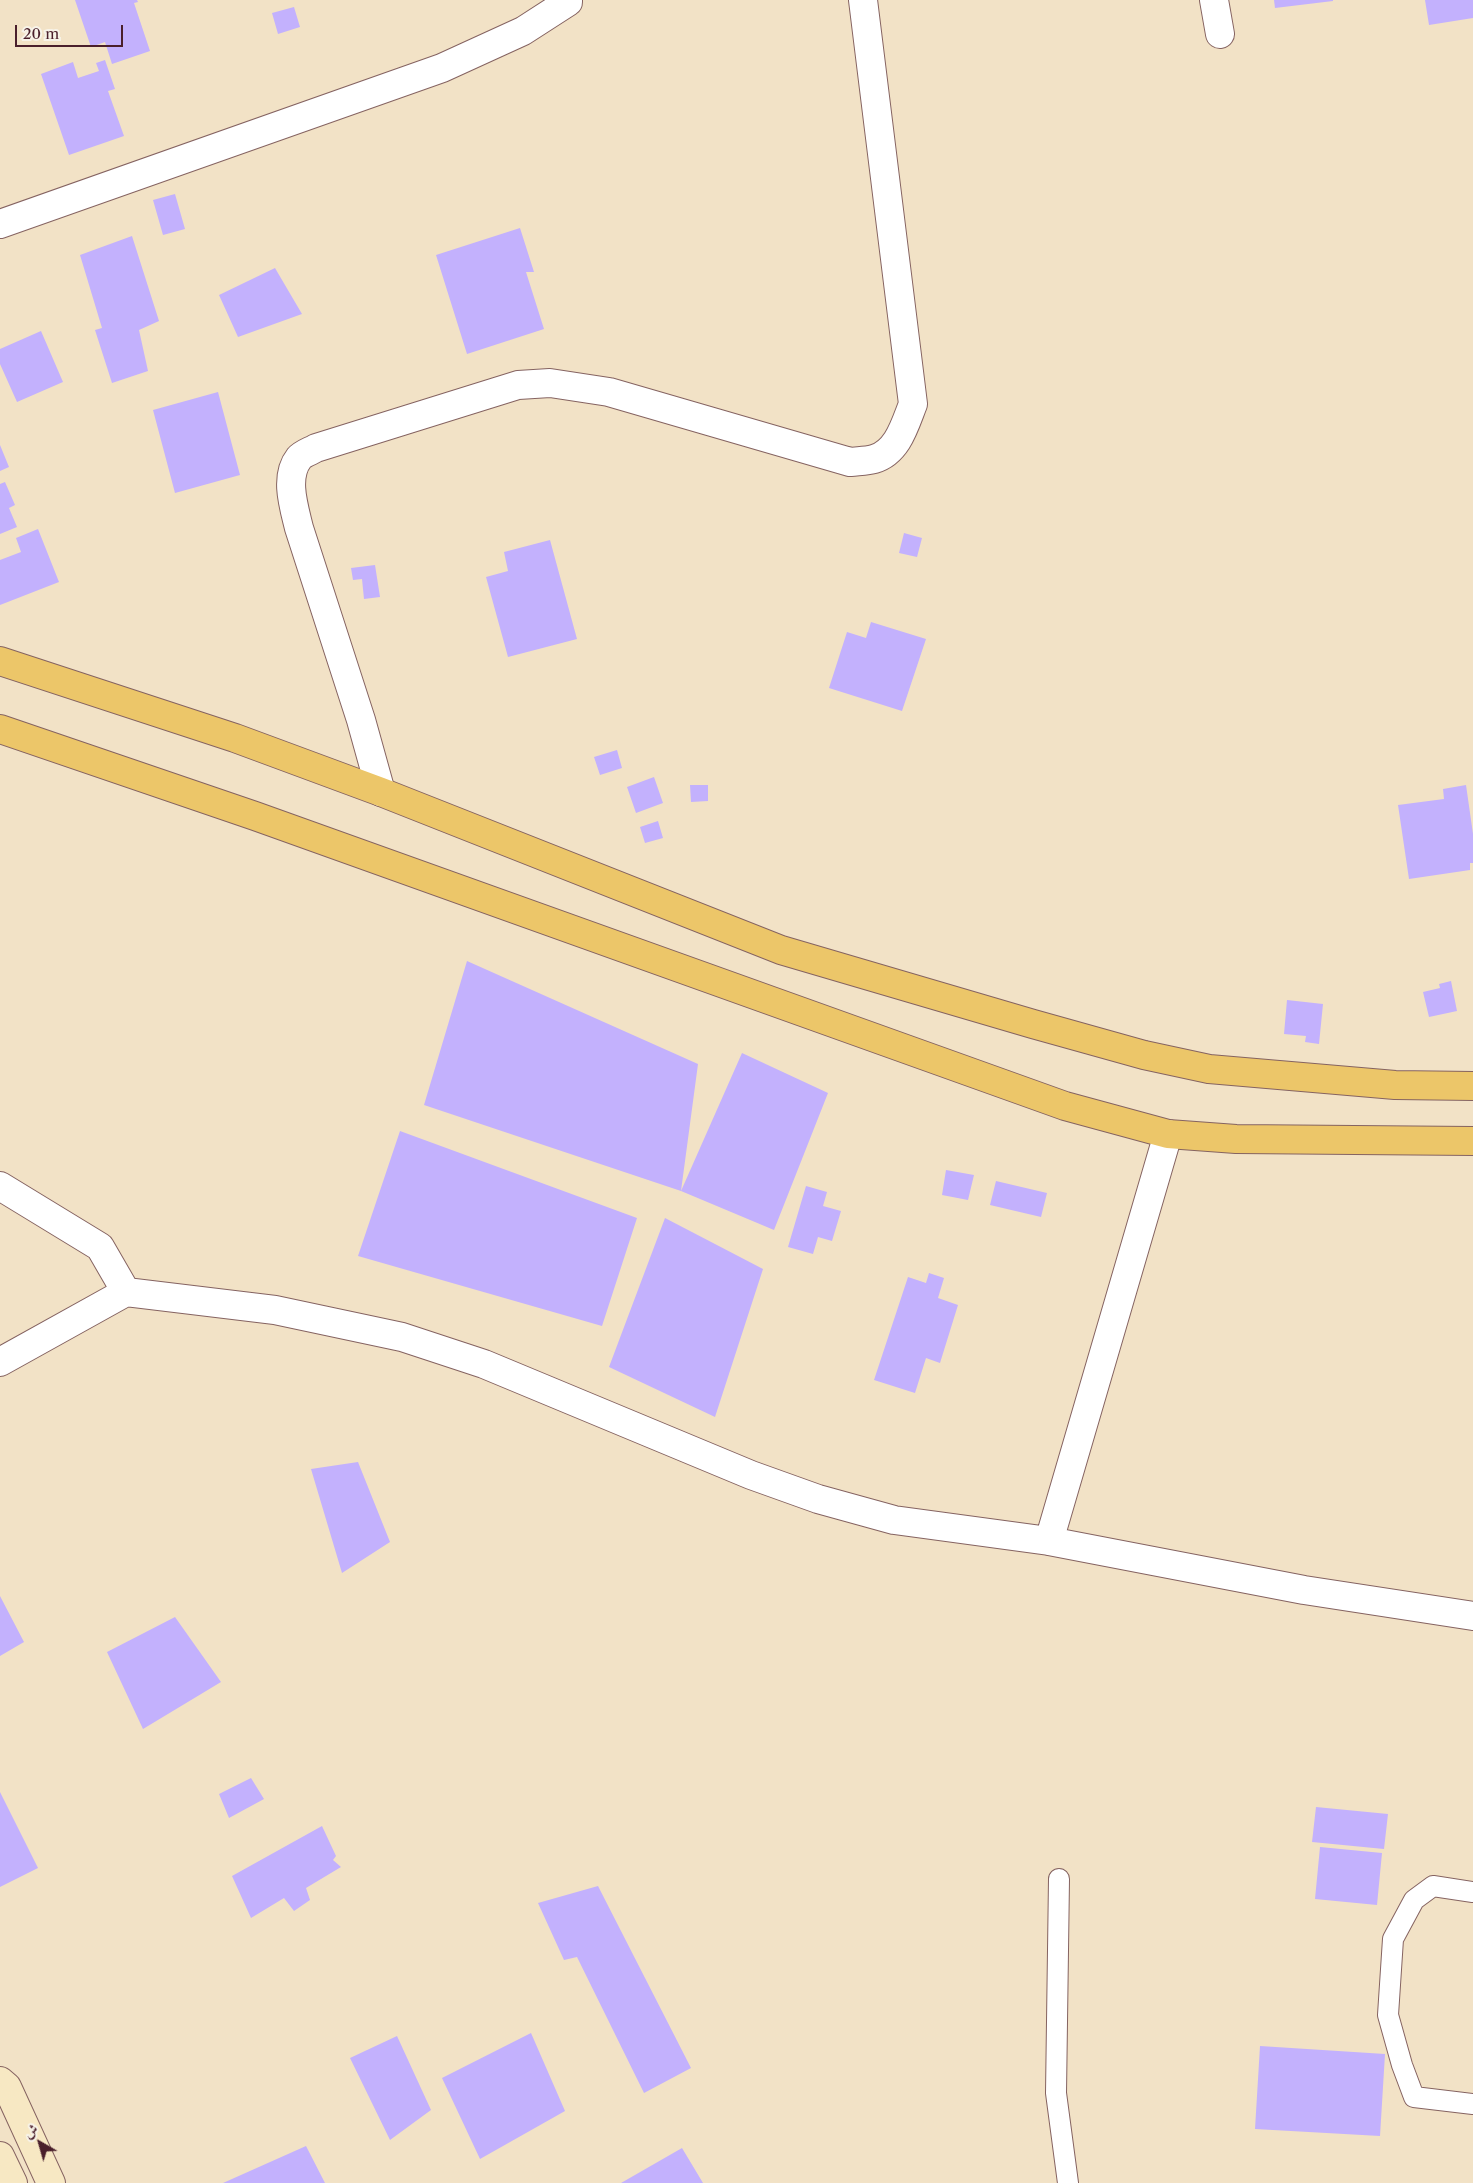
<!DOCTYPE html>
<meta charset="utf-8">
<style>
body{margin:0}
#map{position:relative;width:1473px;height:2183px;overflow:hidden;background:#f2e2c6;font-family:"Libre Caslon Text",Amiri,serif}
canvas{display:block}
.north{position:absolute;left:15px;top:2118px;width:50px;height:50px;-webkit-text-stroke:4px #f7f3e8;paint-order:stroke;rotate:322deg;font-size:14px;font-weight:700;line-height:20px;text-align:center;color:#4a1f2b}
.north::after{content:'';display:block;margin:auto;width:18px;height:22px;background:#4a1f2b;clip-path:polygon(50% 0,100% 100%,50% 72%,0 100%)}
.scale{position:absolute;left:15px;top:25px;width:108px;height:22px;box-sizing:border-box;border:2px solid #4a1f2b;border-top:0;padding-left:6px;font-size:15px;line-height:18px;white-space:nowrap;color:#4a1f2b;-webkit-text-stroke:4px #f7f3e8;paint-order:stroke}
</style>
<div id="map">
<canvas width="1473" height="2183"></canvas>
<div class="north">ش</div>
<div class="scale">20 m</div>
</div>
<script>
const ctx = document.querySelector('canvas').getContext('2d');
ctx.lineJoin = 'round';
function fill(path, color) {
  ctx.fillStyle = color;
  ctx.fill(path, 'evenodd');
}
function strokePath(path, color, width, dash) {
  ctx.strokeStyle = color;
  ctx.lineWidth = width;
  ctx.lineCap = dash ? 'butt' : 'round';
  ctx.setLineDash(dash || []);
  ctx.stroke(path);
}
const building = new Path2D(`
 M75 0H137L138 2 134 3 150 51 112 64 105 42 91 47Z
 M1274 0H1333V1L1275 8Z
 M1425 0H1473V18L1429 25Z
 M294 7 300 27 278 34 272 13Z
 M105 60 115 89 108 91 124 136 69 155 41 74 73 62 78 78 99 71 96 63Z
 M175 194 185 229 163 235 153 200Z
 M520 228 534 272H526L544 329 467 354 436 255Z
 M132 236 159 321 139 330 148 371 112 383 95 330 102 328 80 255Z
 M275 268 302 314 238 337 219 295Z
 M41 331 63 382 17 402 0 364V349Z
 M218 392 240 475 175 493 153 410Z
 M0 445 9 467 0 471Z
 M5 482 15 505 9 508 17 527 0 534V484Z
 M38 529 59 582 0 605V560L21 552 16 538Z
 M904 533 922 538 917 557 899 553Z
 M550 540 577 639 508 657 486 577 508 571 504 552Z
 M375 565 380 597 364 599 362 579 353 580 351 568Z
 M871 622 926 639 902 711 829 688 847 632 866 638Z
 M617 750 622 768 600 775 594 757Z
 M654 777 663 803 636 813 627 787Z
 M690 785H708V801L691 802Z
 M1466 785 1473 834V863H1470V870L1409 879 1398 805 1444 799 1443 789Z
 M658 821 663 838 645 843 640 827Z
 M467 961 698 1064 681 1191 424 1105Z
 M1451 981 1457 1011 1429 1017 1423 992 1440 988 1439 984Z
 M1287 1000 1323 1004 1319 1044 1305 1042 1306 1036 1284 1034Z
 M742 1053 828 1093 774 1230 681 1191Z
 M400 1131 637 1218 602 1326 358 1256Z
 M946 1170 974 1175 968 1200 942 1195Z
 M996 1181 1047 1193 1041 1217 990 1205Z
 M806 1186 827 1192 823 1206 841 1211 832 1241 818 1237 813 1254 788 1247Z
 M665 1218 763 1269 715 1417 609 1367Z
 M929 1273 944 1278 938 1298 958 1305 940 1363 926 1358 915 1393 874 1380 908 1277 926 1283Z
 M358 1462 390 1542 342 1573 311 1469Z
 M0 1596 24 1642 0 1656Z
 M175 1617 221 1682 143 1729 107 1652Z
 M251 1778 264 1799 229 1818 219 1794Z
 M0 1792 38 1868 0 1887Z
 M1316 1807 1388 1814 1384 1849 1312 1842Z
 M322 1826 336 1856 333 1860 341 1867 306 1888 310 1900 294 1911 284 1898 251 1918 232 1876Z
 M1320 1847 1382 1853 1377 1905 1315 1899Z
 M598 1886 691 2068 644 2093 577 1957 564 1960 538 1903Z
 M531 2033 565 2111 480 2159 442 2078Z
 M397 2036 431 2110 390 2140 350 2058Z
 M1260 2046 1385 2054 1380 2136 1255 2129Z
 M306 2146 325 2183H223Z
 M682 2148 703 2183H621Z`);
const lane = new Path2D(`
 M1059 1879 1056 2093 1068 2183
 M1473 1892 1433 1886 1414 1900 1393 1939 1388 2015 1402 2065 1414 2097 1473 2104`);
const street = new Path2D(`
 M1214 0 1220 34
 M0 224 442 68 523 31 568 2V0
 M381 792 361 720 299 528C294 507 284 477 299 458 302 454 311 451 316 448L518 385 550 383 609 392 850 462C858 461 867 461 874 459 898 452 905 424 913 404L863 0
 M0 1186 100 1247 126 1292 0 1362
 M126 1292 275 1310 402 1337 484 1364 751 1475 818 1499 894 1520 1049 1541 1304 1590 1473 1616
 M1049 1541 1168 1134`);
const secondary = new Path2D(`
 M0 2081 7 2087 51 2183
 M0 2156 13 2183`);
const primary = new Path2D(`
 M0 661 235 738 381 792 781 950 1033 1024 1144 1055 1209 1069 1395 1085 1473 1086
 M0 729 255 816 1065 1106 1168 1134 1236 1139 1473 1141`);
fill(building, '#c3b1fd');
strokePath(lane, '#856361', 22);
strokePath(street, '#856361', 30);
strokePath(secondary, '#856361', 30);
strokePath(primary, '#856361', 30);
strokePath(lane, '#fff', 20);
strokePath(street, '#fff', 28);
strokePath(secondary, '#f7e8c3', 28);
strokePath(primary, '#ecc669', 28);
</script>
